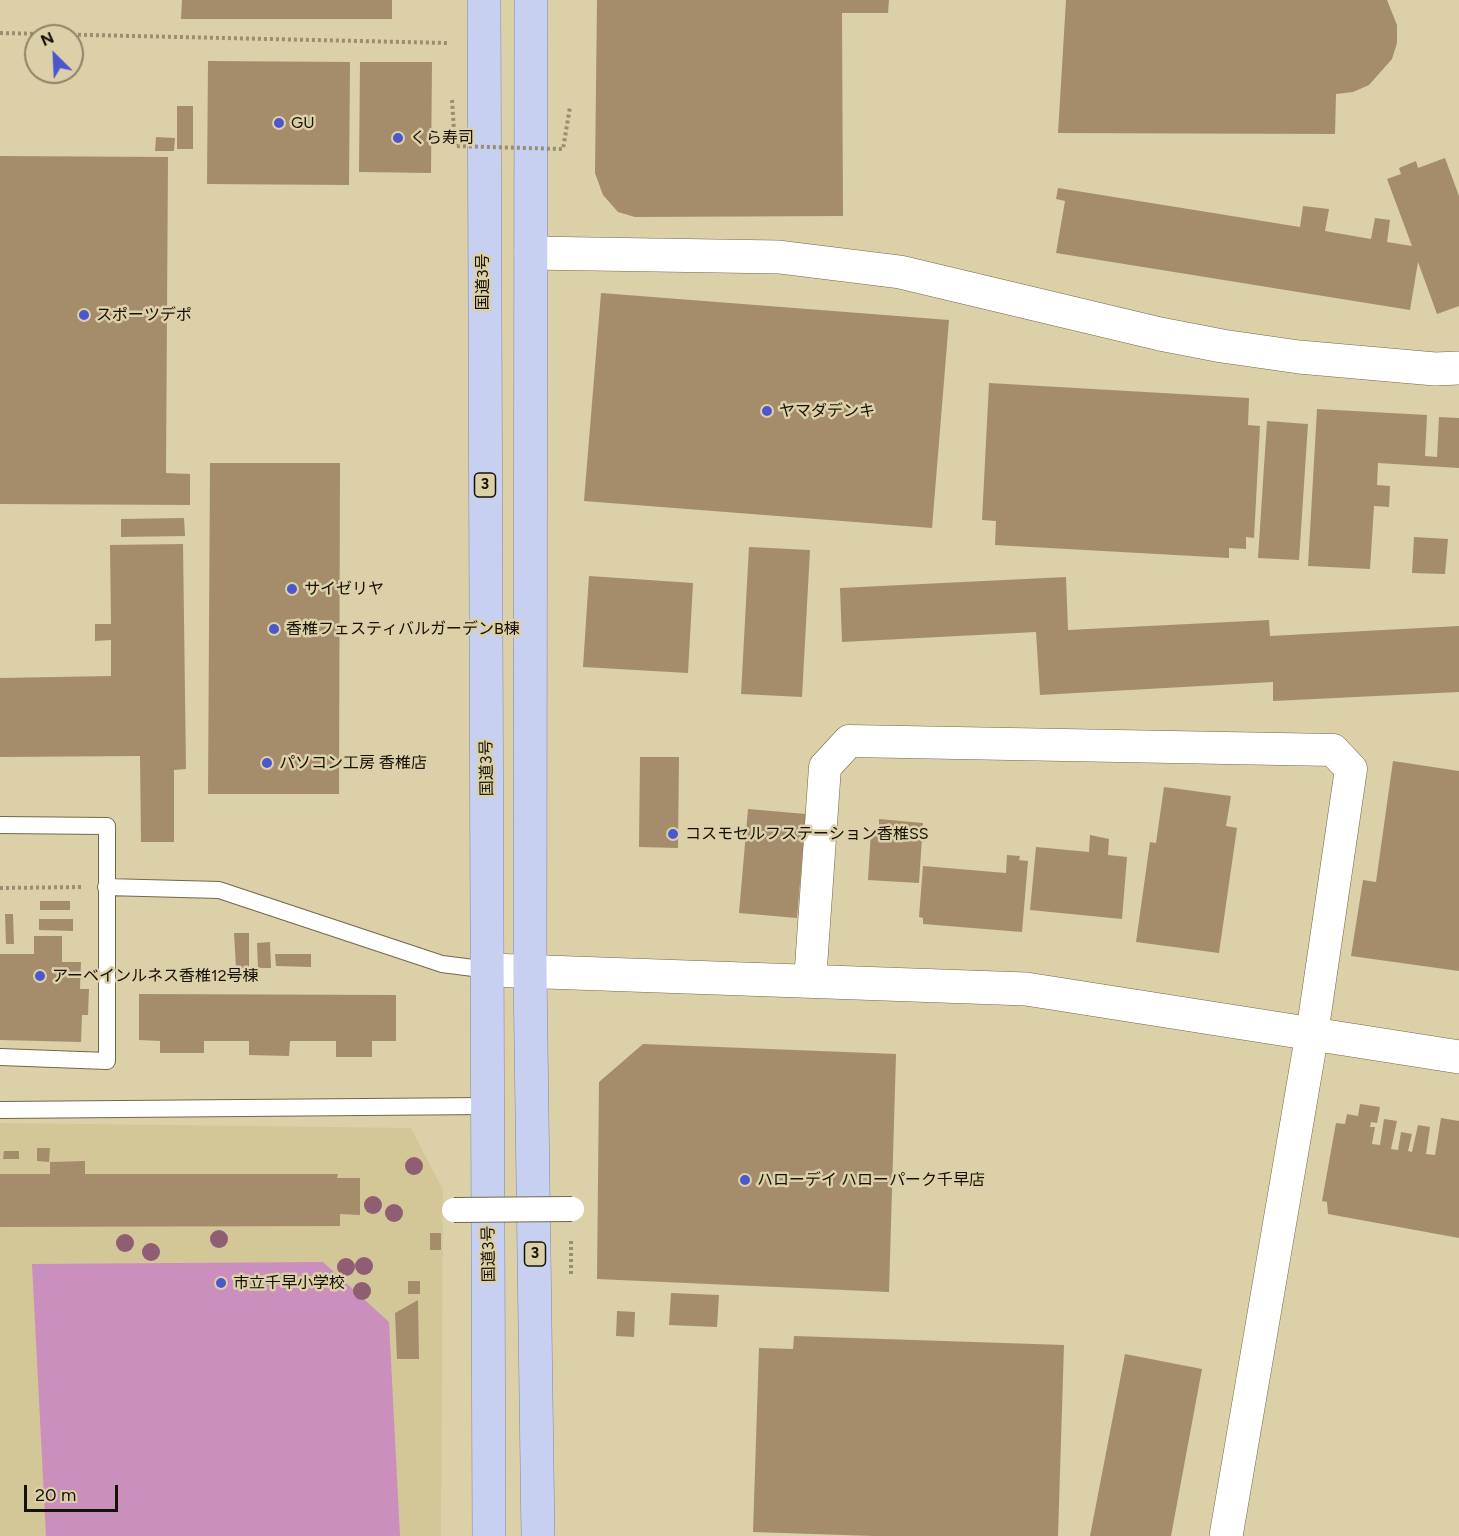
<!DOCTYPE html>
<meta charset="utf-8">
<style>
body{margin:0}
#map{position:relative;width:1459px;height:1536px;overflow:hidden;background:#dbd0a8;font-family:Figtree,sans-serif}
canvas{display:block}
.north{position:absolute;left:24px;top:24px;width:60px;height:60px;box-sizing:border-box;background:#dbd0a8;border:2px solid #8c8466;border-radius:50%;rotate:336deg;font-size:16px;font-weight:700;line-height:24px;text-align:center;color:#151104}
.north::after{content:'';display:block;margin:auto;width:21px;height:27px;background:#4d57cd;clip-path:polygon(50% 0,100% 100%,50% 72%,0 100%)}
.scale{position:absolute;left:24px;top:1485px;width:94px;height:27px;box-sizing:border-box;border:3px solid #151104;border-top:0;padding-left:8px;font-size:18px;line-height:21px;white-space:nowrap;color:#151104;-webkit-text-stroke:4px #dbd0a8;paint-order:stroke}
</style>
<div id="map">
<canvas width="1459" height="1536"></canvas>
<div class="north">N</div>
<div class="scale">20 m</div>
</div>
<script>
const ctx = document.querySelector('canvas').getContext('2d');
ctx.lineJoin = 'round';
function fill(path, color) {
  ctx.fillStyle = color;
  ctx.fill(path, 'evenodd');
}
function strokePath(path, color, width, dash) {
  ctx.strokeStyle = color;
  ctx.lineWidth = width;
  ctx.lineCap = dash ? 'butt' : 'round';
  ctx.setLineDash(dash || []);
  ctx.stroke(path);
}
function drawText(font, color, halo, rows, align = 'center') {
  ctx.font = font + ' Figtree,"Noto Sans JP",sans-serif';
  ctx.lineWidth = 5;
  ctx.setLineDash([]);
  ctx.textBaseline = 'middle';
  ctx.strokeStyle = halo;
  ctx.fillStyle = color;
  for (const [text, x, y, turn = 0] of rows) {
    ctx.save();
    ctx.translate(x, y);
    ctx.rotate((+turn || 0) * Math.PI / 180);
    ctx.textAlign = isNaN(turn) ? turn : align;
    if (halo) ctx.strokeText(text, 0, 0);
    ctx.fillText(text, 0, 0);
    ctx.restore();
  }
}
const built = new Path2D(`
 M0 1123 411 1128 443 1190 441 1536H0Z`);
const green = new Path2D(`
 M323 1262 389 1322 400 1536H46L32 1264Z`);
const building = new Path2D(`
 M182 0H392V19H181Z
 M597 0H889L888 13H842L843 216 635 217 618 212 603 195 595 173Z
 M1066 0H1387L1397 25V43L1392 59 1369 85 1353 92 1336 94 1335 134 1058 133Z
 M208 61 350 62 349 185 207 184Z
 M360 62H432L431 173 359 172Z
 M177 106H193V149H177Z
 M156 137 175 138 174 151H155Z
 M0 156 168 157 166 473 190 474V505L0 504Z
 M1445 158 1459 196V306L1437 314 1418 262 1410 310 1056 253 1065 201 1056 199 1058 188 1300 227 1303 206 1329 209 1325 231 1371 239 1375 218 1390 220 1387 242 1412 246 1387 179 1401 174 1399 168 1416 161 1418 168Z
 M601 293 949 320 932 528 584 501Z
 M989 383 1249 398 1248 425 1260 426 1254 538 1246 537V549L1229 548V558L995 545 996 521 982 520Z
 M1317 409 1427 415 1425 456 1437 457 1439 417 1459 418V468L1378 463 1377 485 1390 486 1389 507 1374 506 1370 569 1308 566Z
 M1267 421 1308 424 1299 560 1258 558Z
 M210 463H340L339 794H208Z
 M184 518 185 536 121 537V519Z
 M1414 537 1448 539 1445 574 1412 573Z
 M183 544 186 769 174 770V842H141L140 756 0 757V678L111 676V640L95 641V624H111L110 545Z
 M749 547 810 550 802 697 741 694Z
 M589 576 693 583 688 673 583 667Z
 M1066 577 1068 630 1269 620 1270 636 1459 626V692L1273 701V682L1040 695 1036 632 842 642 840 588Z
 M640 757H679L678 848 639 847Z
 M1393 761 1459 771V971L1351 956 1363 880 1376 882Z
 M1164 787 1231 796 1226 826 1237 828 1219 953 1136 942 1150 842 1156 843Z
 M748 809 806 814 797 918 739 913Z
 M879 819 923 823 919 883 868 880 871 831H879Z
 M1090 835 1109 839 1108 855 1127 857 1122 919 1030 910 1036 847 1089 852Z
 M1007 855 1020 856 1019 860 1028 861 1022 932 923 924V918L919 917 923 866 1006 873Z
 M40 901H70V910H40Z
 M5 914H13L14 944H6Z
 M39 919H73V931L39 930Z
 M234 933H249V968H236Z
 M34 936H62V962H81L80 989H89L88 1015H82L81 1042 0 1040V954H34Z
 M270 942 271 968H258L257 943Z
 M275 954H311V967L276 966Z
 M139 994 396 995V1041H372V1057H336V1041H290L289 1056 249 1055V1041H204V1053H160V1041L139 1040Z
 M643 1044 896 1054 889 1292 597 1279 599 1082Z
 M1360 1104 1380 1107 1377 1123 1371 1122 1370 1127H1375L1372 1144 1380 1145 1384 1119 1397 1121 1391 1149 1398 1150 1401 1132 1412 1134 1408 1151 1412 1152 1418 1125 1430 1127 1426 1154 1435 1155 1441 1118 1459 1121V1238L1328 1214 1327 1202 1322 1201 1336 1123 1345 1124 1347 1114 1358 1116Z
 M37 1148H50L49 1162 37 1161Z
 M4 1151H19V1159H3Z
 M85 1161V1174H338L337 1178H360V1215L340 1214V1226L0 1227V1174H50V1162Z
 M430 1233H441V1250H430Z
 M408 1281H420V1294H408Z
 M671 1293 719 1295 717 1327 669 1325Z
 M418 1300 419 1359H397L395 1313Z
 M617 1311 635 1312 634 1337 616 1336Z
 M794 1336 1064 1345 1058 1536H873L753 1532 759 1348 793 1349Z
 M1125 1354 1202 1369 1171 1536H1090Z`);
const path = new Path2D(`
 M0 33 448 43
 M0 888 83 887
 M571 1274V1238`);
const service = new Path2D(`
 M0 825 107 826V1061L0 1057
 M106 887 219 890 442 964 489 970
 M0 1110 486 1106`);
const minor = new Path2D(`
 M810 981 825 767 849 741 1333 750 1351 769 1312 1034`);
const tertiary = new Path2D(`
 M531 253 779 257 900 272 1160 334 1222 346 1299 357 1435 369 1459 368
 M489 970 1026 989 1459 1057
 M1226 1536 1312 1034`);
const trunk = new Path2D(`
 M484 0 489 1536
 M531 0 530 971 538 1536`);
const pathBridge = new Path2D(`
 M452 100 455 146 563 149 570 107`);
const pedestrianBridge = new Path2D(`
 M454 1210 572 1209`);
const trees = [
 [414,1166],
 [373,1205],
 [394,1213],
 [219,1239],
 [125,1243],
 [151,1252],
 [364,1266],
 [346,1267],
 [362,1291]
];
const markers = [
 [279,123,6,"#4d57cd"],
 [398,138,6,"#4d57cd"],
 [84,315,6,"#4d57cd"],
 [767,411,6,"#4d57cd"],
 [292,589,6,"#4d57cd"],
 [274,629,6,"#4d57cd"],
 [267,763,6,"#4d57cd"],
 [673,834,6,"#4d57cd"],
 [40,976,6,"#4d57cd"],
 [745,1180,6,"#4d57cd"],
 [221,1283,6,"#4d57cd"]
];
const shields = [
 [485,485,21],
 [535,1254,21]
];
const shieldNames = [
 ["3",485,485],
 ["3",535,1254]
];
const poiNames = [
 ["GU",291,123],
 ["くら寿司",410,138],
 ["スポーツデポ",96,315],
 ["ヤマダデンキ",779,411],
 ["サイゼリヤ",304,589],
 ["香椎フェスティバルガーデンB棟",286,629],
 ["パソコン工房 香椎店",279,763],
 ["コスモセルフステーション香椎SS",685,834],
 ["アーベインルネス香椎12号棟",52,976],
 ["ハローデイ ハローパーク千早店",757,1180],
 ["市立千早小学校",233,1283]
];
const streetNames = [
 ["国道3号",483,282,-90],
 ["国道3号",487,768,-91],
 ["国道3号",489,1254,-91]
];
fill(built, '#d3c697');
fill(green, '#cb8fbe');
fill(building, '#a58d6c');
strokePath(service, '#726844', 18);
strokePath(minor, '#726844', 33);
strokePath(tertiary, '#726844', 34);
strokePath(trunk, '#81869c', 34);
strokePath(path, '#978f70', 4, [3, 3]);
strokePath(service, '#fff', 16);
strokePath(minor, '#fff', 32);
strokePath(tertiary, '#fff', 33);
strokePath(trunk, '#c8d0f2', 33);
strokePath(pedestrianBridge, '#726844', 26, []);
strokePath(pathBridge, '#978f70', 4, [3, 3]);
strokePath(pedestrianBridge, '#fff', 24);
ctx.fillStyle = '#905e73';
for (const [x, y] of trees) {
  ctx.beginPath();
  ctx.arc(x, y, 9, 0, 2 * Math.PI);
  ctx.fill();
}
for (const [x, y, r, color] of markers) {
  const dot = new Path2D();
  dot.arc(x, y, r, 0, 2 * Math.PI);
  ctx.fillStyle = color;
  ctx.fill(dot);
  strokePath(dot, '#dbd0a8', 2);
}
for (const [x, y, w] of shields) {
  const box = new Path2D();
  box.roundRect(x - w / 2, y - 12, w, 24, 4.5);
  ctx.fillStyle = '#dbd0a8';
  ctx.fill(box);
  strokePath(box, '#151104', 1.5);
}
drawText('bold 15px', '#151104', null, shieldNames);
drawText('16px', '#151104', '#dbd0a8', poiNames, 'left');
drawText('16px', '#151104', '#dbd0a8', streetNames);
</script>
